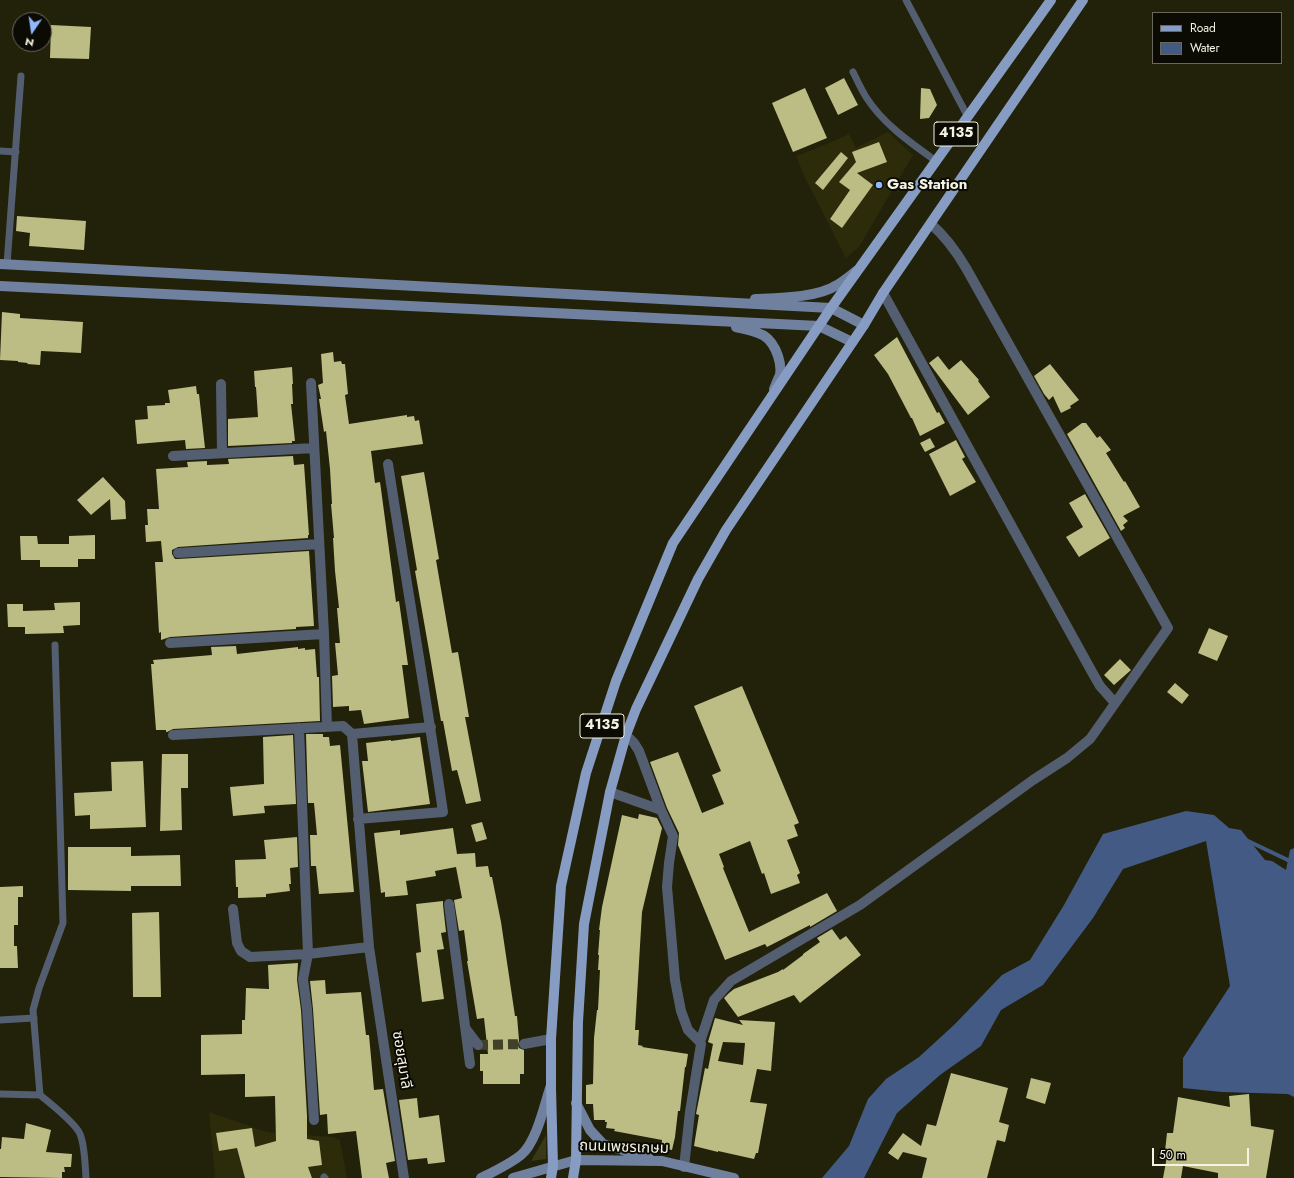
<!DOCTYPE html>
<meta charset="utf-8">
<style>
body{margin:0}
#map{position:relative;width:1294px;height:1178px;overflow:hidden;background:#222109;font-family:Jost,sans-serif}
canvas{display:block}
.legend{position:absolute;left:1152px;top:12px;width:130px;height:52px;box-sizing:border-box;background:#0b0a03;border:1px solid #68685d;margin:0;padding:5px 7px;list-style:none;font-size:12px;color:#f3f4e5}
.legend li{display:flex;align-items:center;gap:8px;height:20px}
.legend b{width:20px;border:1px solid #68685d}
.north{position:absolute;left:12px;top:12px;width:40px;height:40px;box-sizing:border-box;background:#0b0a03;border:1px solid #68685d;border-radius:50%;rotate:193deg;font-size:11px;font-weight:700;line-height:16px;text-align:center;color:#f3f4e5}
.north::after{content:'';display:block;margin:auto;width:14px;height:18px;background:#91b8fd;clip-path:polygon(50% 0,100% 100%,50% 72%,0 100%)}
.scale{position:absolute;left:1152px;top:1148px;width:97px;height:18px;box-sizing:border-box;border:2px solid #f3f4e5;border-top:0;padding-left:5px;font-size:12px;line-height:14px;white-space:nowrap;color:#f3f4e5;-webkit-text-stroke:3px #0b0a03;paint-order:stroke}
</style>
<div id="map">
<canvas width="1294" height="1178"></canvas>
<ul class="legend">
<li><b style="height:5px;background:#879cc3"></b>Road</li>
<li><b style="height:11px;background:#435a84"></b>Water</li>
</ul>
<div class="north">N</div>
<div class="scale">50 m</div>
</div>
<script>
const ctx = document.querySelector('canvas').getContext('2d');
ctx.lineJoin = 'round';
function fill(path, color) {
  ctx.fillStyle = color;
  ctx.fill(path, 'evenodd');
}
function strokePath(path, color, width, dash) {
  ctx.strokeStyle = color;
  ctx.lineWidth = width;
  ctx.lineCap = dash ? 'butt' : 'round';
  ctx.setLineDash(dash || []);
  ctx.stroke(path);
}
function drawText(font, color, halo, rows, align = 'center') {
  ctx.font = font + ' Jost,"Noto Sans Thai",sans-serif';
  ctx.lineWidth = 4;
  ctx.setLineDash([]);
  ctx.textBaseline = 'middle';
  ctx.strokeStyle = halo;
  ctx.fillStyle = color;
  for (const [text, x, y, turn = 0] of rows) {
    ctx.save();
    ctx.translate(x, y);
    ctx.rotate((+turn || 0) * Math.PI / 180);
    ctx.textAlign = isNaN(turn) ? turn : align;
    if (halo) ctx.strokeText(text, 0, 0);
    ctx.fillText(text, 0, 0);
    ctx.restore();
  }
}
const built = new Path2D(`
 M888 132 913 155 859 247 846 258 806 180 796 156 822 146 849 134 856 148Z
 M209 1112 267 1132 332 1137 340 1140 347 1178H215Z`);
const green = new Path2D(`
 M546 1135V1159L531 1161Z`);
const water = new Path2D(`
 M1186 811 1214 815 1229 828 1241 830 1265 860 1272 861 1286 870 1290 850 1294 848V1097L1288 1094 1222 1092 1183 1088V1058L1230 986 1206 841 1123 869 1093 918 1043 985 1001 1010 981 1046 940 1075 897 1113 864 1178H822L849 1146 868 1099 886 1079 919 1057 955 1024 1002 975 1030 960 1064 905 1103 834Z`);
const stream = new Path2D(`
 M1248 841 1294 863`);
const building = new Path2D(`
 M51 25 91 27 89 59 50 58Z
 M844 78 858 105 838 115 825 88Z
 M805 88 827 138 793 152 772 103Z
 M921 88 930 89 937 105 929 118 920 119Z
 M879 142 887 162 857 173 873 185 842 228 830 219 850 190 839 182 856 162 852 152Z
 M841 152 848 158 823 190 815 183Z
 M17 216 86 221 84 250 29 246 30 233 16 231Z
 M2 312 20 314V318L83 322 81 353 41 351 40 365 27 364 28 363 18 362V361L0 360Z
 M897 337 937 413 939 412 945 423 920 436 912 418H911L888 374 874 355Z
 M333 352 334 362 341 361 342 364H345L348 394 345 395 349 424 407 415V417L414 416 415 421 419 420 423 444 371 451 375 483 380 482 381 489 396 602 399 601 408 665H402L409 718 364 724 361 710 349 711V706L333 707 332 676 338 675 335 643H340L337 608H339L335 571 333 538H334L331 504H332L330 469 326 431 324 432 319 399H321L318 385 323 383 321 354Z
 M938 356 949 370 961 360 979 380 978 381 990 397 968 415 929 363Z
 M1050 364 1079 400 1070 406 1071 408 1061 413 1053 396 1049 400 1044 394 1034 376Z
 M292 367 293 384H292L293 404H291L295 441H292V443L228 446V419L258 417 256 387H255L254 371Z
 M196 386 197 394H199L205 448 186 449 185 440 137 444 135 420 148 419 147 406 165 405V403H170L168 390Z
 M1082 423H1086L1097 438 1100 436 1111 450 1106 453 1124 482 1125 481 1140 507 1123 516 1128 521 1123 525 1125 528 1121 531 1067 434Z
 M930 438 935 447 925 452 920 443Z
 M956 440 965 457 962 459 976 482 950 496 929 454Z
 M293 456 294 465 304 464 309 535H308V538L178 547 172 550V554L175 559H178L309 551 314 626 296 627V629L170 637 161 640V632L159 633 155 562H163L161 541 146 542 145 525H148L147 509H159L156 469 188 467 187 462 207 461V465L229 464 228 459Z
 M424 472 439 559 436 560 452 653 458 652 469 717H465L481 801 466 804 457 770 452 771 443 721H441L430 656 415 571 417 570 401 476Z
 M103 477 125 501 126 519 111 520 110 499 91 515 77 500Z
 M1085 494 1110 538 1079 557 1066 537 1083 527 1069 503Z
 M95 535V559H78V567H40V560H21L20 536H37L38 544H69V536Z
 M80 602V625L63 626 64 633 25 634V627H8L7 604H23V611L55 610 54 603Z
 M1209 628 1228 636 1217 661 1198 653Z
 M236 646 237 654 298 647V649L305 648V650L315 649 317 677H319L320 721 173 729 167 732H166V730H156L151 664H154L153 660 212 655 211 647Z
 M1120 659 1131 670 1114 685 1104 675Z
 M1175 683 1189 695 1182 704 1167 692Z
 M742 686 799 823 794 825 798 836 787 840 800 873 797 875 800 883 771 894 764 873 762 874 750 841 719 854 724 867 723 868 749 932 827 893 837 911 810 927V925L767 947 765 944 725 960 678 845 679 833 667 808 650 762 678 752 702 813 724 804 712 775 721 771 694 706Z
 M306 734H323V737H329L330 746 340 745 354 892 319 894 316 866H311L310 835H317L314 803H308Z
 M293 735 296 804 264 806 265 813 233 816 230 787 264 784 263 737Z
 M420 737 430 804 368 812 362 761H368L366 743 391 740V741Z
 M162 754H188V788H181L182 830 160 831Z
 M143 761 146 827 90 829V815L75 816 74 793 112 791 111 762Z
 M639 814 657 818 662 828 642 912 635 1030H639L638 1045 643 1046 642 1047 688 1054 686 1067H685L680 1111H678L675 1137 672 1150 661 1148 662 1140 614 1131 615 1129 606 1128 607 1122H605V1120H594L593 1104H586V1085L593 1084 594 1038 597 1010H598L600 970H598L599 955H598L600 930H599L602 907 622 815 638 819Z
 M482 822 487 839 476 842 471 825Z
 M453 828 457 854 475 853 476 867 488 866 490 877H492L501 922 515 1016H517L519 1040 518 1045 519 1048 524 1050V1074H520V1084H483V1071H480V1054H488L484 1018 477 1019 467 961H468L464 930 459 931 454 900 462 898 456 867 435 871 436 876 406 881 408 895 385 897V892L381 893 374 833 400 830V835Z
 M297 837 298 867 290 868 291 884H289L290 891 266 894V897L238 898V887H236L235 860 266 859 264 840Z
 M68 847H131V856L180 855 181 886H131V891L68 890Z
 M23 886V897H18V925H14V946H17L18 968H0V887Z
 M443 901V905L446 932 441 933 444 949 437 950 444 999 422 1002 416 953 421 952 416 904Z
 M159 912 161 997H133L132 913Z
 M832 929 840 940 846 936 861 955 800 1003 794 995 738 1017 724 998 729 993 734 989 778 972 783 969V970L803 955V954L820 942 817 938Z
 M298 963 297 980 301 1010 307 1116V1139L319 1141 322 1165 308 1167 312 1178H245L237 1148 219 1151 216 1133 252 1128 255 1147 276 1141 275 1096 245 1097V1074L201 1075V1035L242 1034V1020H245L246 988 269 989 268 965Z
 M325 980 326 994 361 992 366 1035H369L374 1090 383 1089 395 1161 386 1163 389 1178H362L356 1131 328 1134 327 1114 320 1115 313 1009 310 981Z
 M715 1018 743 1025 739 1020 775 1022 771 1071 757 1069 750 1102 767 1104 758 1153H756L754 1159 718 1151V1152L694 1146 699 1115 696 1114 705 1068 708 1069 713 1044 708 1042ZM723 1042 745 1043 743 1065 718 1061Z
 M951 1073 1008 1088 999 1122 1009 1125 1005 1142 997 1140 987 1178H922L927 1158 903 1152 898 1160 888 1153 903 1133 921 1146 927 1124 936 1126Z
 M1031 1078 1051 1083 1045 1104 1026 1098Z
 M1249 1094 1251 1126 1274 1130 1266 1178H1218V1173L1183 1166 1181 1178H1163L1168 1151H1165L1167 1133H1173L1178 1097 1230 1107 1229 1096Z
 M417 1098 419 1118 439 1115 445 1162 428 1164 427 1158 408 1160 399 1100Z
 M26 1123 51 1130 46 1152 72 1154 71 1167H64L65 1172H62V1178L0 1177V1149H1L2 1137 24 1139Z`);
const streetTunnel = new Path2D(`
 M478 1045 524 1044`);
const lane = new Path2D(`
 M906 0 968 117
 M853 72C857 80 861 89 866 97 883 124 911 143 936 161
 M0 151 16 152
 M7 264 21 76
 M55 645 63 923 39 988 33 1010 40 1095C50 1103 76 1124 80 1134 85 1146 85 1165 86 1178
 M0 1020 34 1018
 M0 1094 40 1095
 M324 1177 325 1178`);
const street = new Path2D(`
 M883 293 1092 672 1100 686 1115 703
 M311 383 324 634 327 727
 M221 384 222 453
 M173 456 314 448
 M178 553 319 544
 M170 643 324 634
 M299 728 308 954 303 979 307 1009 314 1120
 M352 734 431 727
 M173 735 343 726 352 734 369 947 404 1178
 M626 735 634 743 639 751 661 810 673 836 669 863 667 887 675 980 681 1011 688 1030 700 1042
 M610 792 661 810
 M358 819 443 812C426 696 406 580 388 464
 M449 904 470 1064
 M233 909 237 943 241 951 250 957 308 954 369 947
 M466 1029 478 1045
 M524 1044 551 1039
 M684 1167 690 1112 701 1044 700 1042 714 1000 731 981 860 905 1033 780 1067 758 1090 739 1168 628 966 268C956 251 946 237 931 224`);
const secondary = new Path2D(`
 M0 264 831 308 864 325
 M0 286 819 326 852 342
 M755 299C778 298 817 298 837 285 844 281 850 276 856 271
 M736 327C758 332 770 333 778 356 780 362 781 369 780 375 778 379 776 384 774 389
 M576 1103 590 1130 603 1144 649 1158
 M481 1178C493 1172 510 1164 521 1155 536 1143 544 1107 550 1088
 M513 1178 576 1160 662 1161 734 1178`);
const primary = new Path2D(`
 M551 1178 553 1166 551 1088V1039L561 886 586 773 616 681 673 543 831 308 1051 0
 M573 1178 576 1160 578 1022 584 924 610 792 626 735 636 709 698 579 726 530 864 325 883 293 1083 0`);
const markers = [
 [879,185,4,"#91b8fd"]
];
const shields = [
 [956,134,44],
 [602,726,44]
];
const shieldNames = [
 ["4135",956,134],
 ["4135",602,726]
];
const poiNames = [
 ["Gas Station",887,185]
];
const streetNames = [
 ["ซอยสุมาลี",401,1060,81],
 ["ถนนเพชรเกษม",624,1148,2]
];
fill(built, '#2c2b0a');
fill(green, '#393817');
fill(water, '#435a84');
strokePath(stream, '#435a84', 4);
fill(building, '#bcbc85');
strokePath(streetTunnel, '#41412a', 10, [10, 5]);
strokePath(lane, '#545e71', 7);
strokePath(street, '#545e71', 10);
strokePath(secondary, '#70819f', 10);
strokePath(primary, '#879cc3', 10);
for (const [x, y, r, color] of markers) {
  const dot = new Path2D();
  dot.arc(x, y, r, 0, 2 * Math.PI);
  ctx.fillStyle = color;
  ctx.fill(dot);
  strokePath(dot, '#0b0a03', 1.5);
}
for (const [x, y, w] of shields) {
  const box = new Path2D();
  box.roundRect(x - w / 2, y - 12, w, 24, 3);
  ctx.fillStyle = '#0b0a03';
  ctx.fill(box);
  strokePath(box, '#f3f4e5', 1);
}
drawText('bold 14px', '#f3f4e5', null, shieldNames);
drawText('bold 15px', '#f3f4e5', '#0b0a03', poiNames, 'left');
drawText('15px', '#f3f4e5', '#0b0a03', streetNames);
</script>
